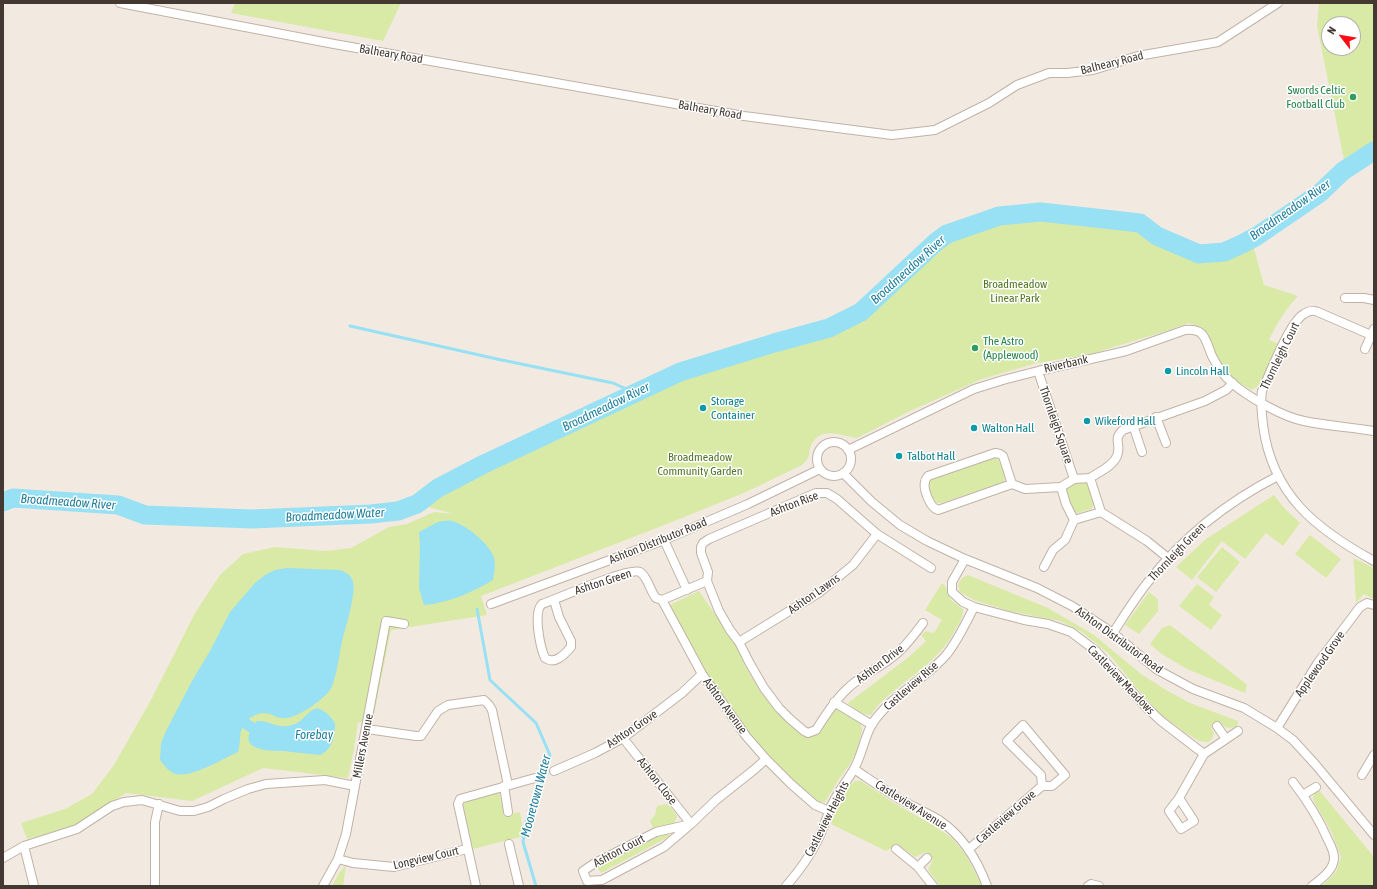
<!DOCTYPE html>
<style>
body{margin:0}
#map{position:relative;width:1377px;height:889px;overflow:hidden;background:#f2eae1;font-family:"Asap Condensed",sans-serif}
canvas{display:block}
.frame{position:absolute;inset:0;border:4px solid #433932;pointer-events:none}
.north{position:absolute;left:1321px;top:16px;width:40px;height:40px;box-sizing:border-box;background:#fff;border:1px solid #b4b0ad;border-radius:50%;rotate:301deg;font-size:11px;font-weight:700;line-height:16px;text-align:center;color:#433932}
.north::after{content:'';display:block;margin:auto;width:14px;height:18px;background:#ff0b14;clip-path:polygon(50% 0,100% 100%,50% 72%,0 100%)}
</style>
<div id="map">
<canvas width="1377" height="889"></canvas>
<div class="frame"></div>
<div class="north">N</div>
</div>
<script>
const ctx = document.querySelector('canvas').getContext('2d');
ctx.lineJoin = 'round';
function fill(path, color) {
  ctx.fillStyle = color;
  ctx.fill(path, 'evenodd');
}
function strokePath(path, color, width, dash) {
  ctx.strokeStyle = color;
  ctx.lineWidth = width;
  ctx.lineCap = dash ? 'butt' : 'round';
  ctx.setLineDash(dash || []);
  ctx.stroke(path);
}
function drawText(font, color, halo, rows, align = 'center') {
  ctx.font = font + ' "Asap Condensed",sans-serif';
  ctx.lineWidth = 3;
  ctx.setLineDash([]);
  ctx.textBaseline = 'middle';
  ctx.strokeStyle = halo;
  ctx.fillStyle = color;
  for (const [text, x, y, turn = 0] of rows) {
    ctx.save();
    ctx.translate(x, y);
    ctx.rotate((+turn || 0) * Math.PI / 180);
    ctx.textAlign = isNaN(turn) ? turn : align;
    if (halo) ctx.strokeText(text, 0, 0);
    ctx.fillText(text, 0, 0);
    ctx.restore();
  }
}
const green = new Path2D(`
 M235 3H401L383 41 231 13Z
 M1319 3H1374V146L1345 165 1317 26ZM1329 24H1353V48H1329Z
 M1041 212 1140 223 1157 236 1199 254 1245 248 1253 245 1264 285 1298 296C1285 310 1277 323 1269 340L1279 344 1259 385 1252 390 1238 382 1229 374 1219 361 1208 334 1201 327 1189 323 1166 331 1091 354 1037 363 982 379 910 411 857 438C840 436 822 425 811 445 809 449 810 454 808 458 807 460 804 463 802 465L746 492 672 522 481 596 487 615 391 630 372 724 358 722 354 749 348 778 263 768 192 801 126 793 74 827 27 839 21 823 65 809 92 794 114 765 152 698 195 613 220 575 243 554 275 547 326 551 351 548 389 527 407 524 434 512 454 514 417 504 438 488 485 461 680 372 774 343 829 328 861 312 936 242 947 234 999 216Z
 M993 457 998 459C1001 466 1007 474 1004 482L941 503H935L927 483 930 479Z
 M1081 481 1087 483 1094 505 1091 509 1077 513 1073 511 1066 489 1071 485Z
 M1274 495 1284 508 1300 523 1283 546 1266 533 1245 559 1222 541 1192 580 1176 567 1206 539Z
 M1310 535 1341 559 1326 578 1295 554Z
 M1222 547 1240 562 1216 592 1197 577Z
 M1353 558 1374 568V599L1364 594 1356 603 1354 565Z
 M968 575 1048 608 1094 635 1141 674 1166 690 1190 703 1238 721 1237 726C1229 729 1226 729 1220 722L1211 728 1214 733 1212 739 1208 742 1199 741 1184 732 1159 713 1139 691 1109 654 1082 632 1060 621 1009 611 974 600 960 592 958 586C960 580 962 577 968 575Z
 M942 583C948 587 947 594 951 600 955 604 960 605 963 610 963 618 959 624 955 630 943 654 922 669 901 685 890 694 878 703 871 715 863 715 853 709 848 703L909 657 926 641 921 635 926 631 934 633 942 620 925 610Z
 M1197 584 1214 597 1209 605 1222 615 1211 630 1179 606Z
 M699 591 736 645 745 666 760 691 778 711 808 736C822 734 826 717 835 709H837L861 724 862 731 857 750 850 764 839 779 825 802H819C802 787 784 773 769 757 728 712 696 660 670 605Z
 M1149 592 1158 599V611L1139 634 1125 625Z
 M1170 625 1174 628 1240 679 1247 685 1245 693 1187 669 1163 655 1150 644 1162 628Z
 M855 781H861L894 803 931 824 952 838 966 855 982 886H940L928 870 933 860 926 852 915 857 898 845 886 851 831 824C836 809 843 791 855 781Z
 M1319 790 1374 857V886H1322L1336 872 1341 857 1331 831 1314 802 1313 797 1315 793Z
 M499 792 504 816 520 812 524 836 473 849 463 805 466 801Z
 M668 804 677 816 674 824 653 828 650 821 655 815 657 806Z
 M667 833 670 836 601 873 597 867 656 836Z
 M346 866 343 886H332L339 873 344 867Z`);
const water = new Path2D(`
 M443 521C446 521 450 520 452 521 465 524 491 545 494 558 496 566 494 573 493 580 472 593 447 603 424 605L419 588 420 544 419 532 438 522Z
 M287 568 339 570C356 574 355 587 352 601 350 614 346 625 343 637 340 649 336 682 330 690 323 700 294 721 281 718 277 718 274 715 270 714 256 711 246 718 241 731 240 735 240 746 238 752 224 758 192 778 176 774 169 772 164 765 160 760L161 743 166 731 192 681 210 651 230 612 255 583 265 575 275 570Z
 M317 708C326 711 330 716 335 723 335 736 333 749 320 755 307 754 295 752 283 751 274 751 263 751 255 747 243 742 250 728 257 721 268 720 277 728 288 726 303 724 305 712 317 708Z`);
const stream = new Path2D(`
 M350 326 497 359 613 383 635 393
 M477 609 490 680 536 723 550 755 537 802 527 818 523 842 536 886`);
const canal = new Path2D(`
 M245 723 251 727`);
const river = new Path2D(`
 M3 502 13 498 118 505 145 515 252 519 371 514 398 511 417 504 438 488 484 464 680 372 774 343 829 328 861 312 936 242 947 234 999 216 1041 212 1140 223 1157 236 1199 254 1224 252 1242 244 1257 236 1320 193 1343 171 1374 151`);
const minor = new Path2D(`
 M120 3 334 44 744 116 892 135 935 130 989 103 1017 85 1049 73H1067L1093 70 1138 56 1218 42 1278 3
 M1345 298H1364L1374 300
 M1371 335 1318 312C1311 309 1306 312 1301 316 1287 329 1270 373 1262 391 1260 403 1262 413 1263 425 1272 495 1316 529 1374 561
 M1365 349 1374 329
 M1038 371 1074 479
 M1156 417 1166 443
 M1133 425 1142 452
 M817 459a17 17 0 1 1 34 0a17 17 0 1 1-34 0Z
 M848 450 974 389 1003 380 1038 371 1126 351 1185 330C1206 328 1205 340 1212 356 1217 366 1223 375 1232 383 1248 397 1283 417 1304 421 1327 426 1351 427 1374 431
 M843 473 872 502 900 525 927 541 965 559 1037 588 1072 606 1113 633 1156 669 1193 689 1244 708 1277 728 1293 740 1315 764 1374 835
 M1090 478C1099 472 1113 466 1117 456 1122 444 1112 440 1123 430L1205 401 1226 390 1233 383
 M1090 478 1101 512 1074 520 1066 504 1061 487 1074 479Z
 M1012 484 1003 456 1000 454 995 453 928 476C927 478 925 479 925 482 923 489 930 508 938 510L1012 484 1025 489 1061 487
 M1101 512 1147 541 1168 558
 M664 540 687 590
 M965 559 952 582V592L963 602 974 607 1024 620 1048 624 1071 632 1096 651 1144 705 1161 721 1204 754
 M1044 567 1053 550 1065 540 1074 520
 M554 600 559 617 571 641V647C564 655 555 665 545 658 540 647 533 612 542 604 557 599 629 567 640 572 648 577 650 591 656 598L662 600
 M662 600 702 674 746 736 766 759 791 784 815 805 829 811
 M662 600 707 581
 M491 604 664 540 748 504 820 469
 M923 623C914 635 906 646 895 655 880 668 861 675 847 689 834 701 825 716 816 730L808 733 804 731 790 719 779 708 764 688 749 662 739 642 730 630 719 611 707 581 708 572 701 553V547L703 543 709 539 816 493H827L837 499 877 534 931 568
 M1113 633C1124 616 1135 598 1148 582 1183 537 1227 502 1278 476
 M739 642 820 592 853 565 877 534
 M834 702 872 725
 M1217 726 1226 739
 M1277 728 1317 664 1360 607 1367 603 1374 605
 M367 729 416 736H421L438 711 448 705 484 700 489 705 492 710 508 785
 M623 738 691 824 664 847 602 880 587 881 583 871 595 863 656 832 691 824 716 800 755 769 766 759
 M854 769C869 779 883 789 898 798 911 806 926 812 939 820 963 836 977 859 987 886
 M554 771 595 753 623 738 682 693 702 674
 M1362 775 1374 755
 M1293 782C1307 800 1319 819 1328 840 1331 846 1334 851 1334 858 1334 870 1321 879 1312 886
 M504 786 508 812
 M1303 795 1316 787
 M1179 798 1169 811 1181 829 1194 821 1179 798 1204 754 1238 731
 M509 844 519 886
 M24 846 34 886
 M896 849 918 867 933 886
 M969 849 1042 786H1052L1065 775 1023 725 1007 741 1041 775 1042 786
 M3 858 24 846 77 829 112 806 124 802 142 800 180 811H194L208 807 224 799 248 789 266 784 325 780 355 786
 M338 859 353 863 394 867 467 849
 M918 867 927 858
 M155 886V822L159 804
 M323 886 338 859 346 834 386 621 404 624
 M476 886 458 804 460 799 535 778
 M786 886C801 869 815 849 823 828 826 822 827 816 829 811 835 795 846 783 854 769 862 755 864 738 872 724 892 694 924 681 947 654 958 640 966 623 974 607
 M1088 886 1091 884 1099 886`);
const markers = [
 [1353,97,4,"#2e9e5b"],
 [975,348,4,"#2e9e5b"],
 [1168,371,4,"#0f9aa8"],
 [703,408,4,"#0f9aa8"],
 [1087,421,4,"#0f9aa8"],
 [974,428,4,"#0f9aa8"],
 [899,456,4,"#0f9aa8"]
];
const streetNames = [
 ["Balheary Road",391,54,10],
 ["Balheary Road",1112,63,-14],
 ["Balheary Road",710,110,10],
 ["Thornleigh Court",1280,356,-64],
 ["Riverbank",1066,364,-13],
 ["Thornleigh Square",1056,425,71],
 ["Ashton Rise",794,504,-21],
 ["Ashton Distributor Road",658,541,-22],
 ["Thornleigh Green",1177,552,-46],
 ["Ashton Green",603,582,-18],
 ["Ashton Lawns",814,594,-35],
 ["Ashton Distributor Road",1119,640,36],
 ["Ashton Drive",880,664,-37],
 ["Applewood Grove",1320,664,-55],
 ["Castleview Meadows",1121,680,46],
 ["Castleview Rise",911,686,-41],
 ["Ashton Avenue",725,706,54],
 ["Ashton Grove",632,729,-34],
 ["Millers Avenue",363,746,-79],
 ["Ashton Close",657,781,52],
 ["Castleview Avenue",911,805,32],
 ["Castleview Grove",1006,817,-41],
 ["Castleview Heights",827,819,-63],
 ["Ashton Court",619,851,-28],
 ["Longview Court",426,858,-13]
];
const leisureNames = [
 ["Swords Celtic",1345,90],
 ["Football Club",1345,104],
 ["The Astro",983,341,"left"],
 ["(Applewood)",983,355,"left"]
];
const parkNames = [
 ["Broadmeadow",1015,284],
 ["Linear Park",1015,298],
 ["Broadmeadow",700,457],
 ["Community Garden",700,471]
];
const cultureNames = [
 ["Lincoln Hall",1176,371],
 ["Storage",711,401],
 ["Container",711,415],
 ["Wikeford Hall",1095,421],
 ["Walton Hall",982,428],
 ["Talbot Hall",907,456]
];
const waterNames = [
 ["Broadmeadow River",1290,210,-35],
 ["Broadmeadow River",908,270,-42],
 ["Broadmeadow River",606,407,-26],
 ["Broadmeadow River",68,502,4],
 ["Broadmeadow Water",335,515,-3],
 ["Forebay",314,735],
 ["Mooretown Water",536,796,-75]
];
fill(green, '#d8eaa6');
fill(water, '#98e0f4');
strokePath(stream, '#98e0f4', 3);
strokePath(canal, '#98e0f4', 11);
strokePath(river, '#98e0f4', 19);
strokePath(minor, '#c0b2a6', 10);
strokePath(minor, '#fff', 8);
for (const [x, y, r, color] of markers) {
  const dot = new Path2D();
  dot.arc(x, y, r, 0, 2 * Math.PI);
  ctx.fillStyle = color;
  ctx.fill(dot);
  strokePath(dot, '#fff', 1.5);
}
drawText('12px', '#433932', '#fff', streetNames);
drawText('12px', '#27864d', '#fff', leisureNames, 'right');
drawText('12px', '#537723', '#fff', parkNames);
drawText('12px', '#0d838f', '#fff', cultureNames, 'left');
drawText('italic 13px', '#23809c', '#fff', waterNames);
</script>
